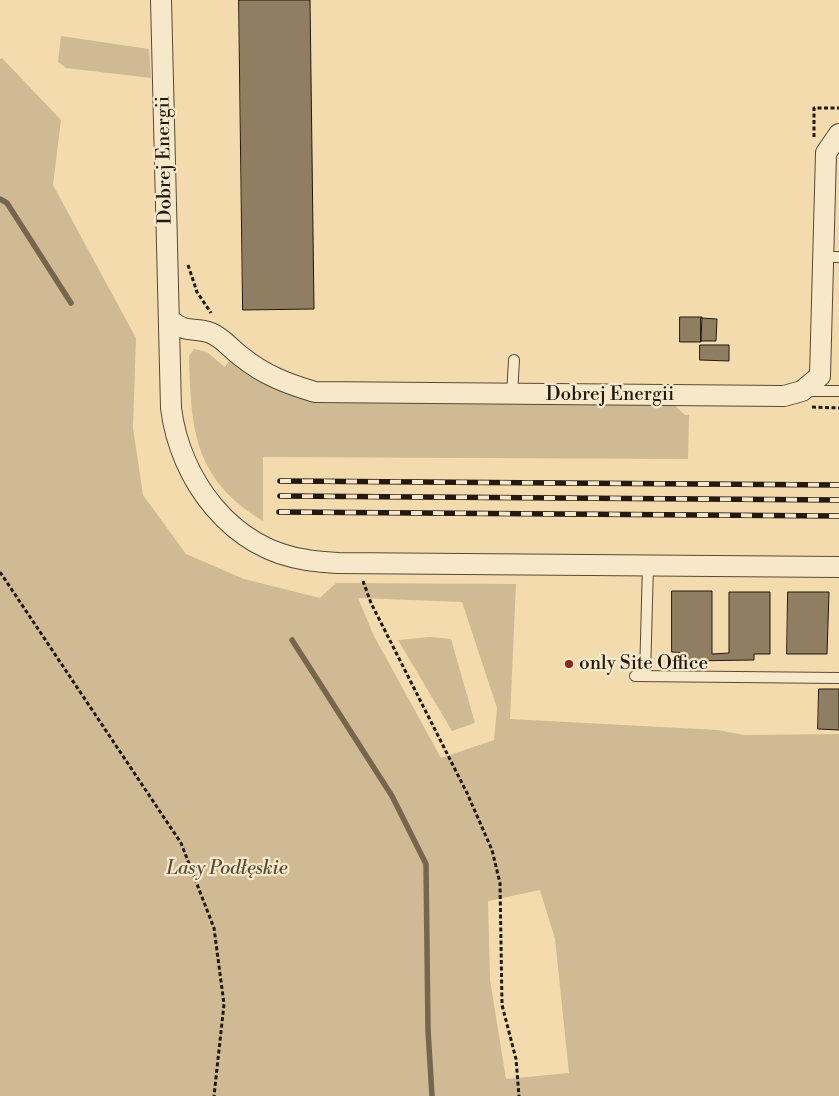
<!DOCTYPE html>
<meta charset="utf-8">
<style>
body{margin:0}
canvas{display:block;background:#f4dbae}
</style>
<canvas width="839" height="1096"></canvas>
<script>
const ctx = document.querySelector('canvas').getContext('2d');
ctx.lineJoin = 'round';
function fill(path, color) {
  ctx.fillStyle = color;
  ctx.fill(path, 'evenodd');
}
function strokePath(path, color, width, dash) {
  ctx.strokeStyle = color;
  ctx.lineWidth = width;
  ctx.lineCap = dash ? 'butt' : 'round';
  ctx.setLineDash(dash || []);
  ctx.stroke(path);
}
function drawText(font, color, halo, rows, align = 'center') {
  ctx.font = font + ' "Libre Bodoni",serif';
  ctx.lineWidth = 4.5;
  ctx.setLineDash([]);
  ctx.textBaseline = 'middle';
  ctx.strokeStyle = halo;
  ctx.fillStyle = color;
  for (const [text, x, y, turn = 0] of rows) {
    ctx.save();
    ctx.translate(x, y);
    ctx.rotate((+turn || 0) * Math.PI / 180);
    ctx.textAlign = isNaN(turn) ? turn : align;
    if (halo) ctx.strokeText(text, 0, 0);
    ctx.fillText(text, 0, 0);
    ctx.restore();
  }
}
const green = new Path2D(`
 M61 36 149 49 151 78 66 68 58 62Z
 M2 58 61 120 53 185 136 338 133 428 143 495 186 554 244 579 320 598 336 583 516 584 510 719 718 730 744 735 839 734V1096H0V59ZM358 598 462 602 497 708 494 740 441 758 374 636ZM540 890 555 939 569 1073 506 1079 490 980 488 901Z
 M194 349 207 352 225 367 230 360C259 383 282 392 317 402L674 405 685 415H689L688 459 263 457V521C194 479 191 431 189 356Z
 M430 637 451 639 475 723 452 731 398 640Z`);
const stream = new Path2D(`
 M0 199 7 203 71 303
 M292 640 392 796 426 864 428 1030 432 1096`);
const building = new Path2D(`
 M239 0H310L314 309 243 310Z
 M680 317H702L701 342H680Z
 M701 318 717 319 716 341H701Z
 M700 345H729V361L700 360Z
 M672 591H712V654L729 653V592H770V654H754V660L686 661V653L672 652Z
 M788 592H829L827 654H787Z
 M819 689H839V730L818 729Z`);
const path = new Path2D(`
 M814 137V108H839
 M188 265 197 292 211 313
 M812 407 839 408
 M0 572 181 843 214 928 224 1004 214 1096
 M363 581 371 603 467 793 492 850 500 883 502 1005 516 1059 519 1096`);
const lane = new Path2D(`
 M824 257H839
 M806 391H839
 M512 395 514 360
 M635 676 839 678
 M645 676 648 565`);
const street = new Path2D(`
 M161 0 171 408C180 480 231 549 307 560 317 562 328 562 338 563L839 567
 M169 319C187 335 193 326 211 333 223 338 232 350 242 357 264 375 288 384 315 392L784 396 802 391 820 376 826 153 839 134`);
const rail = new Path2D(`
 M280 481 839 485
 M280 496 839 500
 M279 512 839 516`);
const markers = [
 [569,664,5,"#8f2418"]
];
const streetNames = [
 ["Dobrej Energii",165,160,-91],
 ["Dobrej Energii",610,395]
];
const poiNames = [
 ["only Site Office",579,664]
];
const parkNames = [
 ["Lasy Podłęskie",227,869]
];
fill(green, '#d0ba93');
strokePath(stream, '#75664e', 5.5);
fill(building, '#8f7e62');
strokePath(building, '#22190f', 1);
strokePath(lane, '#564a37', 12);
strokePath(street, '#564a37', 22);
strokePath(path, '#22190f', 3, [4, 2.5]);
strokePath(lane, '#f8e8ca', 10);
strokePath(street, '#f8e8ca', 20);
strokePath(rail, '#22190f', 5.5);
strokePath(rail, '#f8e8ca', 4, [11]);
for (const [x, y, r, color] of markers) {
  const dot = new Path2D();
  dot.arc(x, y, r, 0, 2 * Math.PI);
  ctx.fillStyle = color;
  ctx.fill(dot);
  strokePath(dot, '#f8e8ca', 2);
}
drawText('19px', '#22190f', '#f8e8ca', streetNames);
drawText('19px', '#22190f', '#f8e8ca', poiNames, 'left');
drawText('italic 19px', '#564937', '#f8e8ca', parkNames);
</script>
